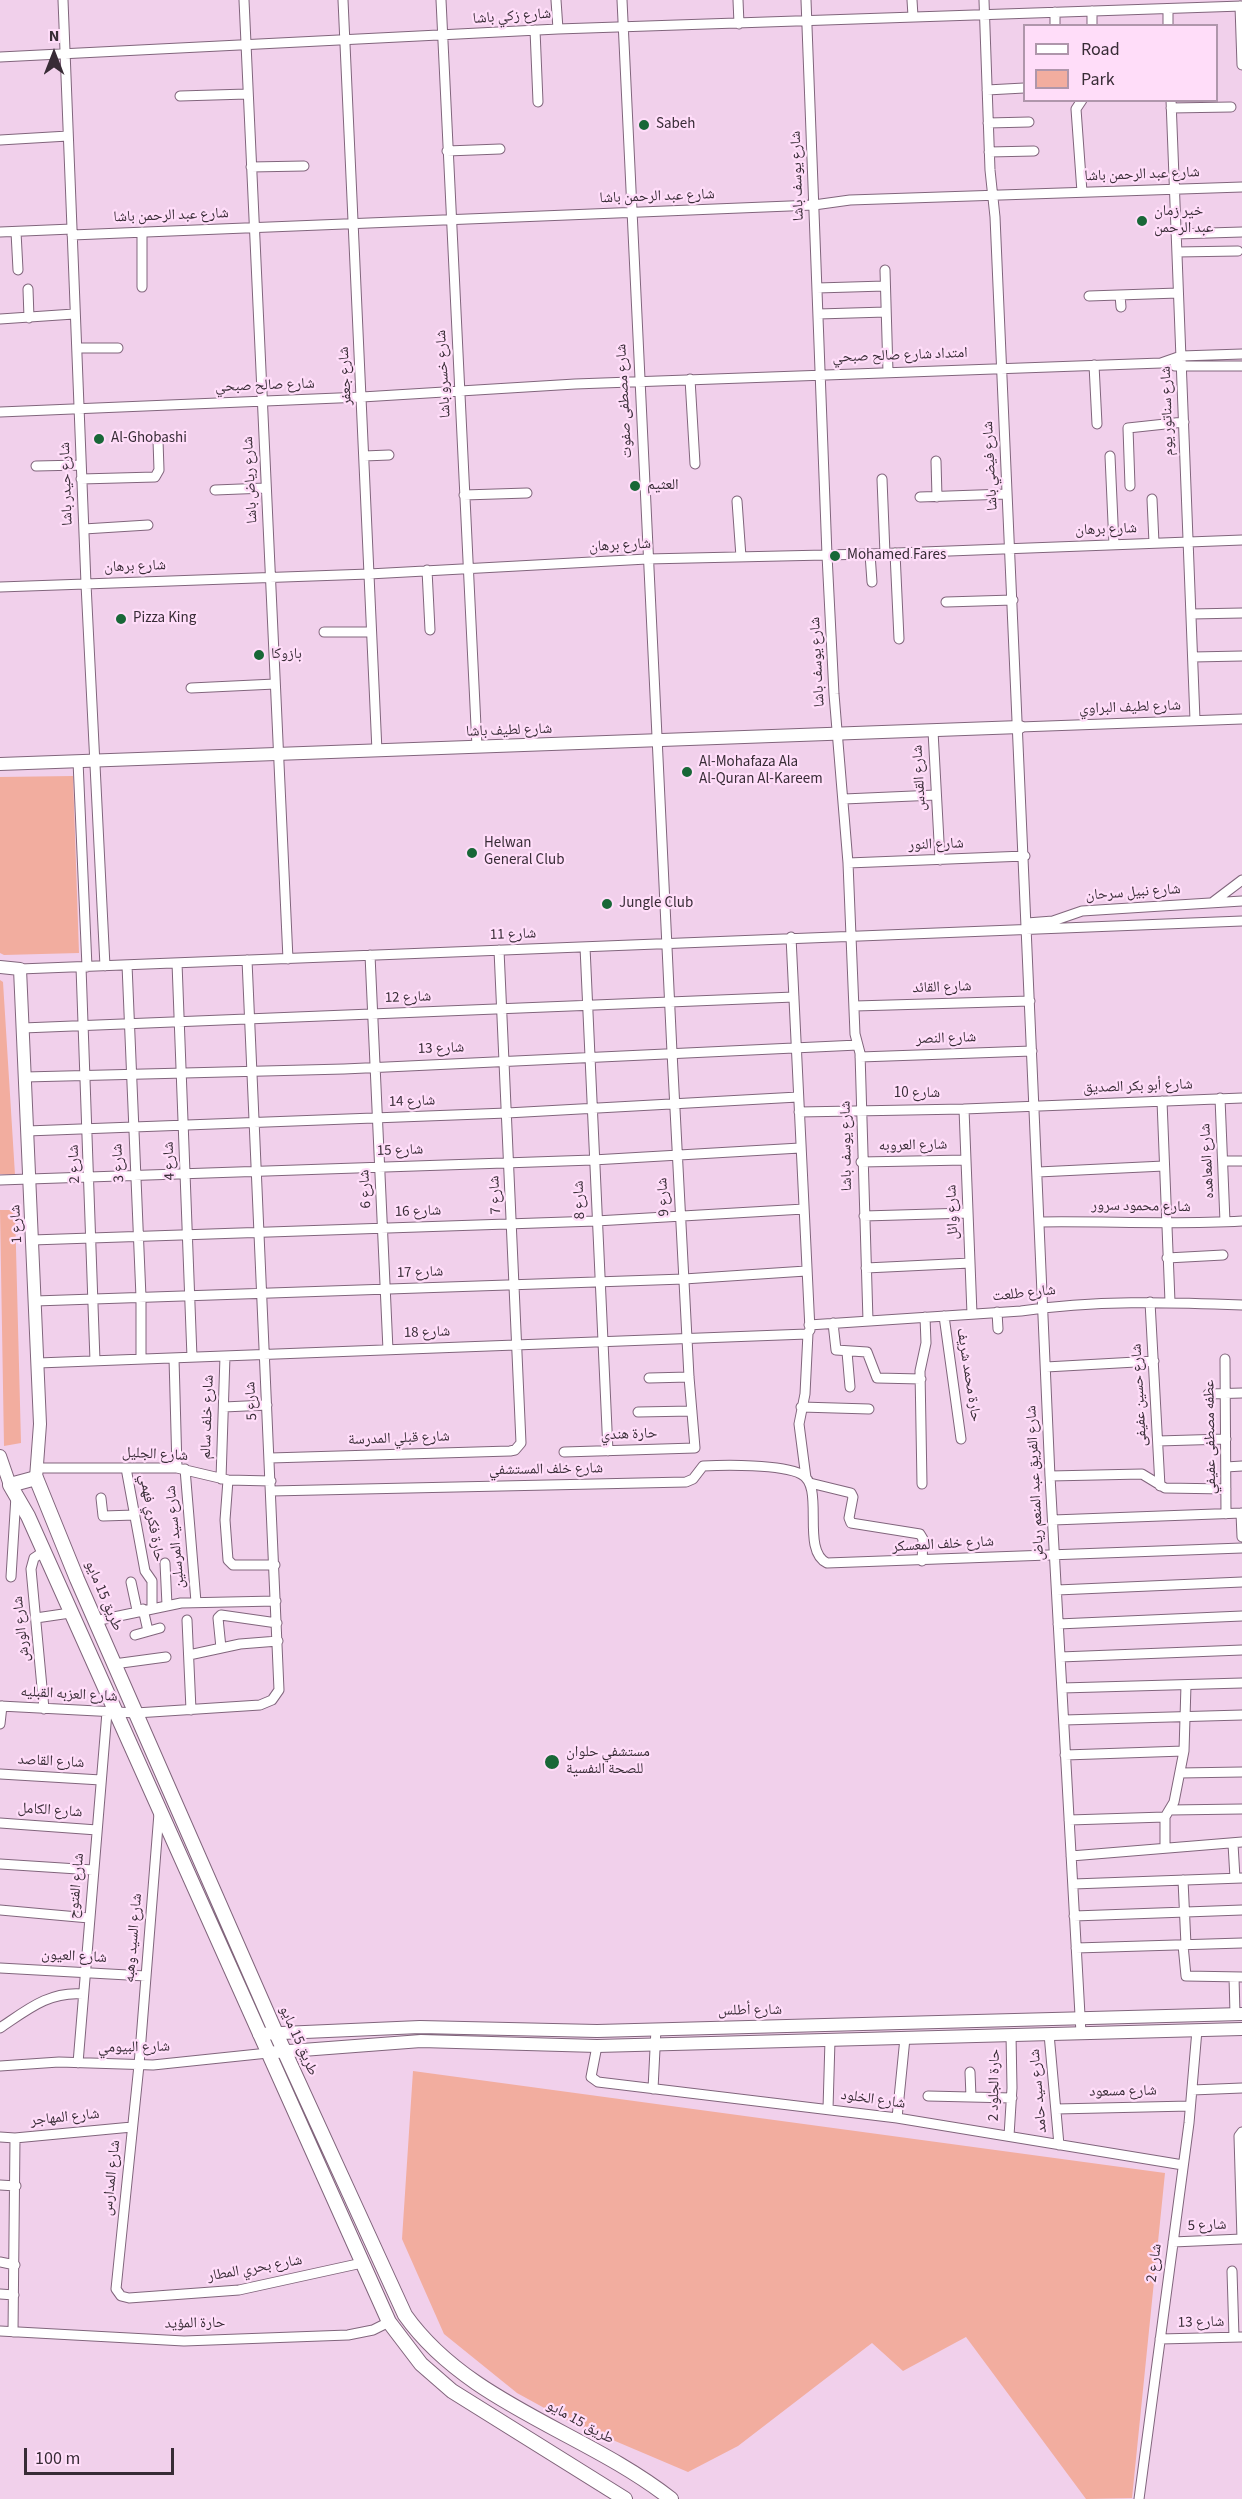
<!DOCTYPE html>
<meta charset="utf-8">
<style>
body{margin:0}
#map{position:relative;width:1242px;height:2499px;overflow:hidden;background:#f1d0eb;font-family:"Source Sans 3",sans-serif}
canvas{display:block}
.legend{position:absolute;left:1023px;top:24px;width:195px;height:78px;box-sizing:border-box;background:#ffddf9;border:2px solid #af96ab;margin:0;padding:8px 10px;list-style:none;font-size:18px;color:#382c36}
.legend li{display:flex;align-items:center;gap:12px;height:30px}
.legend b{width:30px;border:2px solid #af96ab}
.north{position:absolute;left:24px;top:24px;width:60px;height:60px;-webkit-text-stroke:4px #ffddf9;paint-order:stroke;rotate:0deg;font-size:16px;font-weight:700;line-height:24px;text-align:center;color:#382c36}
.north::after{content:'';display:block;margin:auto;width:21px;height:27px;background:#382c36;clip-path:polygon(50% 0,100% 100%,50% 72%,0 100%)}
.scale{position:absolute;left:24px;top:2448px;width:150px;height:27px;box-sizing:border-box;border:3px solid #382c36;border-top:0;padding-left:8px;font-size:18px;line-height:21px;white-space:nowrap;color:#382c36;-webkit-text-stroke:4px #ffddf9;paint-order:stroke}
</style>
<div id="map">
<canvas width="1242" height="2499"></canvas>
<ul class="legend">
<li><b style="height:8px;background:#fff"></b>Road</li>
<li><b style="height:16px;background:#f2ad9f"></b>Park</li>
</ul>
<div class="north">N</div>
<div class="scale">100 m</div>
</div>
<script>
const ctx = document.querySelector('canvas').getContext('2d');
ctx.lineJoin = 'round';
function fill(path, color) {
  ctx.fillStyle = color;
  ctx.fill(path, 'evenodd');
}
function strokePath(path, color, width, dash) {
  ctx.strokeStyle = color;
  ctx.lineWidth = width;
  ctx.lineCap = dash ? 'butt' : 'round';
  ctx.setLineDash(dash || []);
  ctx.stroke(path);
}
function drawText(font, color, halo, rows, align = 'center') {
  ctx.font = font + ' "Source Sans 3","Noto Naskh Arabic",sans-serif';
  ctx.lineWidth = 4.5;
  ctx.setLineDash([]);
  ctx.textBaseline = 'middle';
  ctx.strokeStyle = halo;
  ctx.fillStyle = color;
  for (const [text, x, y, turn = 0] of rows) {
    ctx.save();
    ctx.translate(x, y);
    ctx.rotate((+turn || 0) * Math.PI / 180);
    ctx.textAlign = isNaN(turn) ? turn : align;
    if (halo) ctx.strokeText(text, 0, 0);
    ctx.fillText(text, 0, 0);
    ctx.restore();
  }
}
const green = new Path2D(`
 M73 776 79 953 4 955 0 953V777Z
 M0 980 3 982 15 1175 0 1174Z
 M0 1210H15L21 1443 4 1446Z
 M413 2071 1165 2173 1132 2498 1086 2499 966 2337 903 2371 872 2343 738 2446 688 2472 568 2421 517 2393 444 2334 402 2239Z`);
const minor = new Path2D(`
 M63 0 86 584 105 966
 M244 0 288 959
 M343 0 377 751
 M441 0 477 747
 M556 0 558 29
 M738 0 739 24
 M806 0 827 555 834 694 848 863 855 1034 860 1053 868 1321
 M912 0 913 16
 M984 0 990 170 995 217 1050 1476 1081 2033
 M1240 6 1242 65
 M1168 9V26
 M1092 11V26
 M1055 12V26
 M535 30 538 102
 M0 57 558 29 1242 6
 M987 90 1024 88
 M180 96 247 94
 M1082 100 1076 109 1082 192
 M1171 100 1195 720
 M1171 108 1231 107
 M988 123 1029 122
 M0 140 68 136
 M447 151 500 149
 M989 152 1034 151
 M251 167 304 166
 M0 232 72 229
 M16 232 18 270
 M142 232V287
 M1176 234 1242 232
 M72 235 814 205 850 200 1242 187
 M1177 252 1238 251
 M885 270 888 372
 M817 288 885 286
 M28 289 29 318
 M1120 295 1121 307
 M1089 296 1178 293
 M818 314 886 312
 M0 319 74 314
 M78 348H118
 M1094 365 1097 424
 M1175 366H1242
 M690 379 695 464
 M0 412 362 397 575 384 1161 363 1181 356 1242 354
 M364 456 389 455
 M1110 456 1114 545
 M936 461 937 497
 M36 466 81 465
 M81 479 155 477 159 470 158 440
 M882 479 885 554
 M1130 486 1128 428 1184 422
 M215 490 266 488
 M464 495 527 493
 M920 497 1007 494
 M1152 499 1154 543
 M737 501 741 557
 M84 529 148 525
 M895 553 899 639
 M870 554 872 582
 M427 570 430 630
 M0 587 369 574 647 559 870 554 1242 540
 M946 602 1013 600
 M1191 614 1242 613
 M324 632H371
 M1193 657 1242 656
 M191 688 275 684
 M1020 727 1242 719
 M933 731 940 860
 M78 761 87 967
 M844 799 936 795
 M848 863 1025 856
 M1213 902 1242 880
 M1027 923 1053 921 1082 911 1242 901
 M585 947 608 1451
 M370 955 388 1350
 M177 963 192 1357
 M127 965 141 1297V1359
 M81 967 95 1361
 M20 969 1242 921
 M855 1006 1030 1001
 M23 1028 794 997
 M860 1057 1032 1051
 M25 1077 344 1069 858 1045
 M1220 1098 1225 1222
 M1162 1101 1170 1302
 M964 1109 972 1314
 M799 1112 964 1109 1242 1098
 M27 1131 507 1113 798 1097
 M1223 1161H1242
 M861 1162 966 1160
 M1038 1172 1164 1166
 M0 1180 593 1160 800 1148
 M864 1216 968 1213
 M1040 1222C1107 1221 1174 1225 1242 1221
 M32 1240 596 1221 804 1209
 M1167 1258 1223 1255
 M866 1268 970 1263
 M35 1301 684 1279 806 1271
 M1150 1302 1160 1486
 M997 1312 998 1329
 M944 1316 961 1439
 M833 1323 836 1350 867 1352 877 1378 921 1379
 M809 1325 1021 1311C1094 1300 1168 1302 1242 1305
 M847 1352 850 1387
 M174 1358 177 1468
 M1225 1359 1226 1514
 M38 1363 807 1334 810 1330 791 937
 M1046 1367 1154 1361
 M649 1378 689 1377
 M1208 1394 1242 1393
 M224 1407 267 1405
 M801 1407 869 1409
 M638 1412 692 1411
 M1158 1441 1226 1439
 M564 1452 695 1448 689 1377 672 1052 622 0
 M270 1458 510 1451 515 1450 521 1443 499 950
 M1226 1467 1242 1466
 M37 1468H177L228 1480 271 1481
 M126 1468 145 1571 152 1581V1607
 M185 1469 196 1602
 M1050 1476 1142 1474 1165 1488 1226 1489
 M806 1478 799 1424 805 1394 808 1333
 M221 1479 225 1356
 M228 1480 225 1520 228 1560 233 1565H275
 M810 1483 851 1493 853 1497 849 1518 851 1523 920 1534 923 1539 922 1561
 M922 1484 920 1371 926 1343 925 1317
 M271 1491 686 1482 693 1479 703 1466C725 1465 781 1464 801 1474 826 1486 800 1550 827 1563L1242 1548
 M101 1498 103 1516 135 1515
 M1241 1513 1242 1537
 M1053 1520 1242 1513
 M43 1552 34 1558 31 1569 44 1709
 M165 1563 167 1605
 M11 1577 16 1496
 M131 1582 137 1610
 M1057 1590 1242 1582
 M143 1609 148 1631
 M36 1618 70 1613
 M187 1620 191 1710
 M95 1621 181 1603 276 1601
 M1058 1624 1242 1616
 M135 1635 160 1628
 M221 1648 218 1618 221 1615 277 1623
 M189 1655 240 1644 278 1641
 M1060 1657 1242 1650
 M114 1664 166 1657
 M1062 1688 1242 1683
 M0 1706 136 1713 260 1705 272 1700 279 1690 247 960
 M1064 1720 1242 1715
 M0 1724 2 1706
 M1065 1755 1184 1751
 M1180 1773 1242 1772
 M0 1774 101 1780
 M1170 1810 1242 1809
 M159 1813 139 2065 116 2289 121 2296 129 2298 239 2290 362 2263
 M1069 1820 1165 1817
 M0 1823 97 1830
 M1233 1844 1235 1878
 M1165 1847V1817L1174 1802 1184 1751 1186 1685
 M1071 1856 1242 1842
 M0 1864 93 1870
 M1183 1880 1186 1945
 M1073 1884 1242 1878
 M0 1910 89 1918
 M1074 1916 1242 1910
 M1183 1945 1186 1976 1242 1977
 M1076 1948 1242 1943
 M0 1968 146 1976
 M1234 1977 1235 2014
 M0 2028C27 2010 49 1991 83 1994
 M1049 2034 1059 2145
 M597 2046 591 2077 598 2082 897 2118 1183 2165
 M78 2063 107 1712
 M0 2066 59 2062 153 2065 268 2053
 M970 2072 971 2097
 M653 2089 656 2029
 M1192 2090 1242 2088
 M928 2096 1012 2098
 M828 2109 830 2040
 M1056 2109 1190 2106
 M897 2118 905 2038
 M1009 2136 1012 2088 1011 2035
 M0 2137 15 2138 132 2127
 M0 2185 16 2186
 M1242 2239 1239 2136 1242 2132
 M1173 2242 1242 2239
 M0 2262 15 2265
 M1232 2271 1234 2337
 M0 2294 14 2295
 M0 2331 184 2341 348 2335 373 2330 389 2322
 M13 2332 15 2138
 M1160 2339 1242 2337
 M1139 2499 1189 2123 1197 2030`);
const tertiary = new Path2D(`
 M0 764 1020 727
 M0 967 20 969 40 1424 36 1478
 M0 1456 10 1485
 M259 2034 420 2027 597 2031 1242 2014
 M276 2052 421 2041 597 2046 1242 2029`);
const secondary = new Path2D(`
 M625 2499 452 2391 421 2364 389 2322 28 1516 10 1485 36 1478 77 1579 276 2033 405 2315C468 2404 586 2432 671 2499`);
const markers = [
 [644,125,6,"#186737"],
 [1142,221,6,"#186737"],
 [99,439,6,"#186737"],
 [635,486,6,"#186737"],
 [835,556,6,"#186737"],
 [121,619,6,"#186737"],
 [259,655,6,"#186737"],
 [687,772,6,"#186737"],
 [472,853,6,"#186737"],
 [607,904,6,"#186737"],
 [552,1762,8,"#186737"]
];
const streetNames = [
 ["شارع زكي باشا",512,17,-4],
 ["شارع عبد الرحمن باشا",1142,175,-2],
 ["شارع يوسف باشا",798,176,-92],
 ["شارع عبد الرحمن باشا",657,197,-2],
 ["شارع عبد الرحمن باشا",171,216,-2],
 ["امتداد شارع صالح صبحي",900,356,-2],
 ["شارع خسرو باشا",444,374,-93],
 ["شارع جعفر",346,376,-93],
 ["شارع صالح صبحي",265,386,-2],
 ["شارع مصطفى صفوت",625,401,-93],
 ["شارع سناتور يوم",1168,411,-92],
 ["شارع فيضي باشا",991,466,-93],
 ["شارع رياض باشا",251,480,-93],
 ["شارع حيدر باشا",67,484,-92],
 ["شارع برهان",1106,530,-2],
 ["شارع برهان",620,546,-3],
 ["شارع برهان",135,567,-2],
 ["شارع يوسف باشا",818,662,-93],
 ["شارع لطيف البراوي",1130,708,-2],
 ["شارع لطيف باشا",509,731,-2],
 ["شارع القدس",920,778,-93],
 ["شارع النور",936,845,-2],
 ["شارع نبيل سرحان",1133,893,-4],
 ["شارع 11",513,935,-2],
 ["شارع القائد",942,988,-2],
 ["شارع 12",408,998,-2],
 ["شارع النصر",946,1039,-2],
 ["شارع 13",441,1049,-2],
 ["شارع أبو بكر الصديق",1138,1087,-2],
 ["شارع 10",917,1094],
 ["شارع 14",412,1102,-2],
 ["شارع يوسف باشا",847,1146,-91],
 ["شارع العروبه",913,1146,-1],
 ["شارع 15",400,1151,-2],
 ["شارع 4",170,1161,-92],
 ["شارع المعاهده",1208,1161,-93],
 ["شارع 3",119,1163,-93],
 ["شارع 2",75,1164,-92],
 ["شارع 6",366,1189,-93],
 ["شارع 7",496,1195,-93],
 ["شارع 9",664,1197,-93],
 ["شارع 8",580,1200,-92],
 ["شارع محمود سرور",1141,1207,1],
 ["شارع 16",418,1212,-2],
 ["شارع وائل",953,1212,-92],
 ["شارع 1",17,1224,-93],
 ["شارع 17",420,1273,-2],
 ["شارع طلعت",1024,1294,-6],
 ["شارع 18",427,1333,-2],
 ["حارة محمد شريف",968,1375,81],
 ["شارع حسين عفيفى",1140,1395,-93],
 ["شارع 5",252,1401,-93],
 ["شارع خلف سالم",208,1417,-88],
 ["حارة هندي",629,1435,-2],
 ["عطفه مصطفى عفيفي",1211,1437,-91],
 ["شارع قبلي المدرسة",399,1439,-2],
 ["شارع الجليل",155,1455,3],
 ["شارع خلف المستشفي",546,1470,-1],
 ["شارع الفريق عبد المنعم رياض",1036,1483,-93],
 ["حارة فكري فهمي",151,1518,80],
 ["شارع سيد المرسلين",176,1537,-95],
 ["شارع خلف المعسكر",943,1545,-3],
 ["طريق 15 مايو",103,1596,67],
 ["شارع الورش",22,1629,-96],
 ["شارع العزبه القبليه",69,1695,3],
 ["شارع القاصد",51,1762,3],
 ["شارع الكامل",50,1811,4],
 ["شارع الفتوح",77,1886,-85],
 ["شارع السيد وهبه",134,1938,-85],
 ["شارع العيون",74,1957,3],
 ["شارع أطلس",750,2011,-1],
 ["طريق 15 مايو",298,2041,66],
 ["شارع البيومي",134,2048,-1],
 ["حارة الجلود 2",995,2085,-89],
 ["شارع سيد حامد",1039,2091,-95],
 ["شارع مسعود",1123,2092,-1],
 ["شارع الخلود",873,2100,8],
 ["شارع المهاجر",65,2118,-6],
 ["شارع المدارس",112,2178,-84],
 ["شارع 5",1207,2226,-2],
 ["شارع 2",1155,2263,-82],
 ["شارع بحري المطار",255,2269,-10],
 ["شارع 13",1201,2323,-1],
 ["حارة المؤيد",195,2324,-1],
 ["طريق 15 مايو",580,2423,29]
];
const poiNames = [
 ["Sabeh",656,125],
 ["خير زمان",1154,212],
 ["عبد الرحمن",1154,229],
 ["Al-Ghobashi",111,439],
 ["العثيم",647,486],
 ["Mohamed Fares",847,556],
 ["Pizza King",133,619],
 ["بازوكا",271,655],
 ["Al-Mohafaza Ala",699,763],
 ["Al-Quran Al-Kareem",699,780],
 ["Helwan",484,844],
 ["General Club",484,861],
 ["Jungle Club",619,904],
 ["مستشفي حلوان",566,1753],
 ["للصحة النفسية",566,1770]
];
fill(green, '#f2ad9f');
strokePath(minor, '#81657c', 11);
strokePath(tertiary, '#81657c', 14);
strokePath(secondary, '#81657c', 16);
strokePath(minor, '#fff', 9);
strokePath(tertiary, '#fff', 12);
strokePath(secondary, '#fff', 14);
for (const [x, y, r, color] of markers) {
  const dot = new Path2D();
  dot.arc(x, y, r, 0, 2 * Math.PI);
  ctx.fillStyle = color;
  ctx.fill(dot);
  strokePath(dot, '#ffddf9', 2);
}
drawText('15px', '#382c36', '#ffddf9', streetNames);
drawText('15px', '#382c36', '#ffddf9', poiNames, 'left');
</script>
